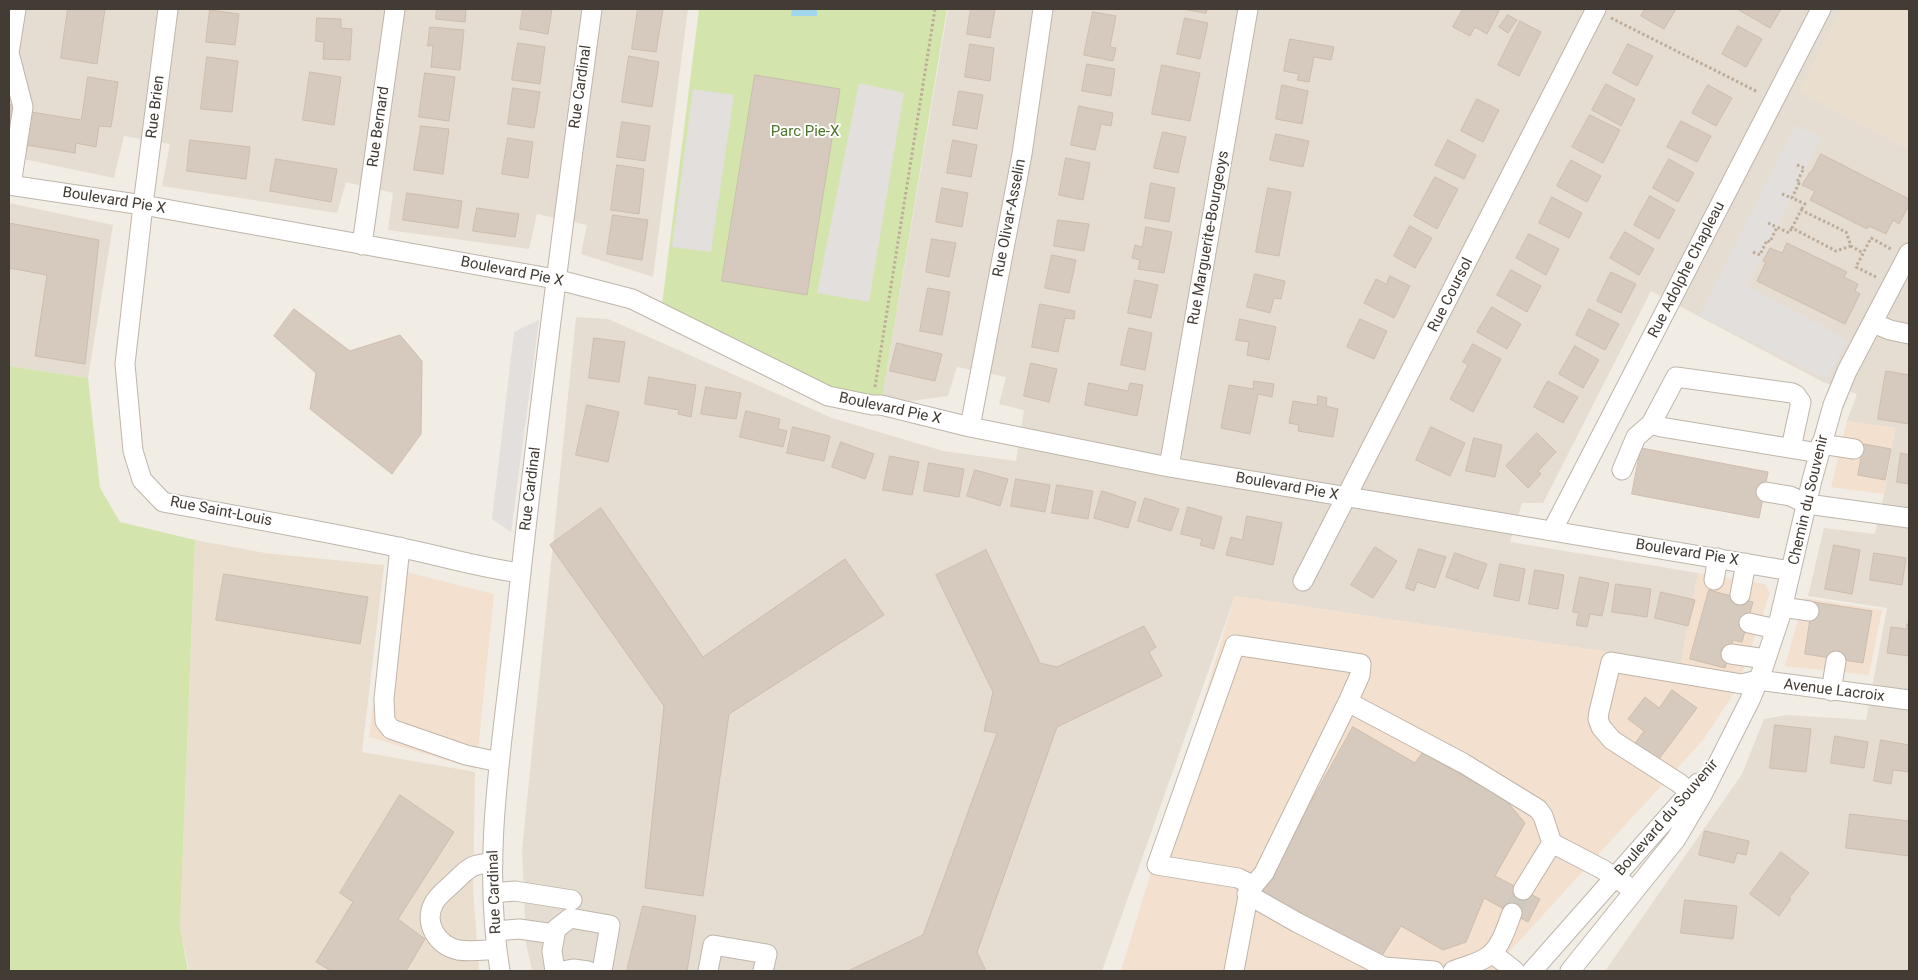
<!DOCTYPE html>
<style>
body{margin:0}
#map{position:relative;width:1918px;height:980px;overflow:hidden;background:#f1ece4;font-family:Roboto,sans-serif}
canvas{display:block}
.frame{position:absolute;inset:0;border:10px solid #433c34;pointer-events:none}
</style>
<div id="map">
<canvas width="1918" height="980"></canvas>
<div class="frame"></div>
</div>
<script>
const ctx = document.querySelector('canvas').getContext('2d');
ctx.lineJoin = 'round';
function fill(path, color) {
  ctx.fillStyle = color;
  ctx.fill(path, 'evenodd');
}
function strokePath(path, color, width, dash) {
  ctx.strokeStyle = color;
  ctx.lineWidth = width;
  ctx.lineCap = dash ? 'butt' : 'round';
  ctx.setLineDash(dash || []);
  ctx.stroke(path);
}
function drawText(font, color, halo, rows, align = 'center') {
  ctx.font = font + ' Roboto,sans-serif';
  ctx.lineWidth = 4;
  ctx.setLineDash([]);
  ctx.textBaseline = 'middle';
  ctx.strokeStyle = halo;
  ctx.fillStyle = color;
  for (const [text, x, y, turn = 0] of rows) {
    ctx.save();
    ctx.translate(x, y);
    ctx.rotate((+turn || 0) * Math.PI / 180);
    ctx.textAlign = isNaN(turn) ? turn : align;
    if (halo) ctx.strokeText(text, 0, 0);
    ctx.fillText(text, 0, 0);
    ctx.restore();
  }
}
const residential = new Path2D(`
 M9 9H688L653 277 581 254 587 225 537 214 529 249 388 230 393 193 346 182 337 213 162 186 170 144 124 136 114 178 9 156Z
 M948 9H1909V971H1605L1742 774 1764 719 1787 715 1866 720 1887 608 1808 596 1824 528 1875 534 1884 494 1895 428 1847 421 1857 394 1823 382 1651 291 1543 503H1522L1510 542 1698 573 1681 663 1235 596 1102 971H532L526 943 522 850 576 317 608 319 832 418 943 451 1016 461 1024 410 999 404 1006 377 957 367 948 396 881 405Z
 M9 203 113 225 88 378 9 366Z`);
const commercial = new Path2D(`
 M1847 421 1895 428 1884 494 1831 487Z
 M391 568 494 594 476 769 369 737Z
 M1698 573 1765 584 1770 593 1742 673 1730 699 1703 740 1509 952 1495 971H1121L1235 596 1681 663Z
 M1804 598 1882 610 1869 675 1785 666Z`);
const education = new Path2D(`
 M1841 9H1909V150L1798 91Z
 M195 540 265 553 384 565 362 752 475 772 473 889 479 971H189L180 928Z`);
const green = new Path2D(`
 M699 9H947L881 405H872L661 313Z
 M9 366 88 378 100 488 120 522 195 540 180 928 188 971H9Z`);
const parking = new Path2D(`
 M859 83 904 93 869 302 817 293Z
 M693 89 734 95 711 252 672 247Z
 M1795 125 1821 138 1748 286 1847 340 1827 379 1699 315Z
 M539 320 511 532 492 519 514 332Z`);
const water = new Path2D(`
 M792 9H817V16H791Z`);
const building = new Path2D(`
 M68 9H105L97 64 61 58Z
 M437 9H466L465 22 436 19Z
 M523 9H552L548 34 520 29Z
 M638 9H663L656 52 632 49Z
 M971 9H995L990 38 967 34Z
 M1184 9H1207L1206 13Z
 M1463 9H1500L1487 34 1475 27 1470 36 1453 27Z
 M1645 9H1676L1664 29 1641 16Z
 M1739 9H1781L1770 28 1739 10Z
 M210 10 239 14 235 45 206 42Z
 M1093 12 1116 16 1110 47 1116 48 1113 61 1084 55Z
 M1508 15 1517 20 1508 33 1499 27Z
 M317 18 341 19V28L352 29 350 60 323 59 324 42 316 41Z
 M1185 18 1208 23 1200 59 1177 54Z
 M1520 21 1541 32 1519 76 1498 65Z
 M1738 26 1762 39 1746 67 1722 54Z
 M430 27 464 30 460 70 431 67 433 45 428 46Z
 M1290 39 1334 47 1331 60 1314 57 1309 82 1297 80 1299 74 1284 71Z
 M518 43 545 47 540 84 512 80Z
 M970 44 994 48 990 81 965 77Z
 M1628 44 1653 56 1637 86 1613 73Z
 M629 56 659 62 652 107 622 102Z
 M207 57 238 61 232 112 201 109Z
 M1087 64 1115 69 1111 96 1082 91Z
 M1162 65 1200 73 1190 121 1152 114Z
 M310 72 341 77 334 125 303 120Z
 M425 73 455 77 449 121 419 117Z
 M755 75 840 89 807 295 722 281Z
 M88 77 118 82 111 127 99 126 96 147 76 143 75 153 26 145 31 112 81 120Z
 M1606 84 1635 99 1621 126 1592 110Z
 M1282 85 1308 91 1302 124 1276 119Z
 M1708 85 1732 98 1716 126 1692 113Z
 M513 88 540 92 534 128 508 124Z
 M959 91 983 95 977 129 953 125Z
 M1477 99 1499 110 1483 142 1461 131Z
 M9 104 14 105 9 135Z
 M1079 106 1113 113 1111 126 1101 124 1095 150 1071 145Z
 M1590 115 1620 130 1603 163 1572 147Z
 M1681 121 1711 136 1697 162 1667 147Z
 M622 122 650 126 645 161 617 157Z
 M421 126 449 129 443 174 414 170Z
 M1163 132 1186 137 1178 173 1154 168Z
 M1276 134 1309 141 1303 167 1270 160Z
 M508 138 533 142 528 178 502 174Z
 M190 140 250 147 246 179 187 171Z
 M953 140 977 145 971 177 947 173Z
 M1448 140 1476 155 1464 179 1435 165Z
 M1821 154 1909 199V205L1899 224 1893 220 1886 234 1869 226 1867 229 1810 200 1815 191 1802 185 1810 172 1812 171Z
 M1066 158 1090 163 1083 200 1059 195Z
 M276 159 337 169 331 202 270 191Z
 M1669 159 1694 173 1678 202 1653 188Z
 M1571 160 1601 176 1587 202 1557 186Z
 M617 165 644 169 639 214 611 210Z
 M1435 177 1458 189 1437 229 1414 216Z
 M1151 183 1175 188 1169 222 1145 218Z
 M942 188 968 193 962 227 936 222Z
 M1268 188 1291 192 1279 256 1256 252Z
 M407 193 462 201 458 228 403 220Z
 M1650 196 1675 210 1659 239 1634 225Z
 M1552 197 1582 213 1569 238 1539 223Z
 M477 208 519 214 515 237 473 231Z
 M613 215 648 220 642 260 607 254Z
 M1058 220 1089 224 1084 251 1054 246Z
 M9 223 99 240 85 364 35 356 47 275 9 268Z
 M1410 226 1432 238 1415 268 1394 256Z
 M1146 227 1172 232 1164 273 1138 269 1140 260 1132 258 1135 245 1142 247Z
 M1625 232 1654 249 1639 275 1610 258Z
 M1529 234 1559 249 1546 275 1516 258Z
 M932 239 956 243 949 277 926 272Z
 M1787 243 1847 272 1844 277 1858 284 1855 291 1860 294 1845 324 1757 281 1766 262 1763 261 1770 248 1782 253Z
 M1052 255 1076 260 1069 293 1045 288Z
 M1511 270 1541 286 1527 312 1497 295Z
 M1611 272 1636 284 1621 313 1597 301Z
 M1255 274 1285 281 1281 299 1274 298 1270 313 1247 307Z
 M1390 276 1410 286 1394 318 1364 303 1376 279 1386 284Z
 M1135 280 1158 285 1151 318 1128 313Z
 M928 288 950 292 942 335 920 331Z
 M1040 304 1075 311 1074 319 1065 318 1058 352 1032 347Z
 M1492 307 1521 324 1507 349 1477 332Z
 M294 309 350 351 400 335 422 361 421 434 392 474 310 409 316 373 274 336Z
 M1589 309 1619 324 1605 350 1576 335Z
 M1240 319 1276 327 1269 360 1247 355 1249 342 1236 340Z
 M1360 319 1387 331 1374 359 1347 347Z
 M1129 328 1152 333 1145 370 1121 365Z
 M594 338 625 342 619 382 589 378Z
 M897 343 942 354 935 381 890 371Z
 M1473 344 1501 359 1473 412 1450 399 1468 365 1463 362Z
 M1575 346 1599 360 1583 388 1559 374Z
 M1031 363 1057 369 1049 402 1024 396Z
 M1886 371 1909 375V424L1878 419Z
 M649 377 696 385 691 417 678 414 679 410 645 404Z
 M1254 381 1274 384 1272 397 1258 394 1250 434 1221 428 1229 385 1253 389Z
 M1548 381 1578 397 1563 423 1534 407Z
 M1089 383 1128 391 1130 383 1143 385 1137 416 1085 405Z
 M706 387 741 393 736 419 701 414Z
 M1318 396 1327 398 1326 406 1338 409 1333 437 1298 431 1299 425 1289 423 1293 401 1317 405Z
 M587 405 619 412 608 462 576 455Z
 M746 411 780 419 778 429 787 431 783 447 740 437Z
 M793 427 830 436 824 461 787 453Z
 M1431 427 1465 443 1450 476 1416 460Z
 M1537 433 1556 452 1538 471 1541 474 1528 488 1506 466Z
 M1474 438 1502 445 1495 477 1466 471Z
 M841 442 874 454 865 479 832 467Z
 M1864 444 1891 449 1885 480 1858 475Z
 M1641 448 1768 472 1759 518 1632 494Z
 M1901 453 1909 455V484L1897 482Z
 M890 456 919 462 912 495 883 490Z
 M929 463 964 469 959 497 924 491Z
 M975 470 1008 479 1000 506 967 496Z
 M1016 479 1050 485 1045 512 1011 506Z
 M1057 485 1093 491 1088 519 1052 513Z
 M1102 491 1136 502 1128 528 1094 518Z
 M1145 498 1179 509 1171 531 1138 521Z
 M1188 507 1222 517 1214 549 1200 545 1202 539 1181 534Z
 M601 508 703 657 845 559 884 615 729 714 703 896 645 888 664 706 550 545Z
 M1247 516 1282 523 1273 565 1226 555 1231 537 1242 540Z
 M1834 545 1860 550 1852 594 1825 589Z
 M1375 547 1397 561 1373 598 1351 585Z
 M1419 549 1446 557 1435 588 1417 582 1414 591 1406 588Z
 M986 550 1040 663 1057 667 1144 626 1156 647 1149 652 1162 676 1057 727 977 952 986 971H848L923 935 997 733 984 731 993 692 936 575Z
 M1455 553 1487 564 1478 589 1446 577Z
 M1874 553 1906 558 1902 585 1870 580Z
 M1500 564 1525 569 1519 601 1494 596Z
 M1535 570 1564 575 1558 609 1529 604Z
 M224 574 368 597 360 644 216 620Z
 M1580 577 1609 583 1602 616 1590 614 1587 627 1576 625 1579 613 1573 612Z
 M1616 584 1651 589 1647 617 1612 612Z
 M1709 590 1753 602 1742 642 1733 640 1725 668 1690 659Z
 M1661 592 1695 600 1688 626 1655 618Z
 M1813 602 1872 611 1863 663 1805 654Z
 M1907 624H1909V656L1887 653 1891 627 1907 629Z
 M1672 690 1697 708 1656 763 1633 746 1644 731 1628 719 1645 697 1659 708Z
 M1775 725 1811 729 1806 772 1770 768Z
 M1353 727 1415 763 1422 753 1504 798 1525 823 1495 876 1540 899 1528 922 1484 898 1466 942 1443 950 1401 926 1379 960 1260 895Z
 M1835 736 1868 742 1864 768 1831 763Z
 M1881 740 1909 745V772L1893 770 1891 784 1874 781Z
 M400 795 454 832 398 919 425 939 406 971H331L316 962 353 902 340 893Z
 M1850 814 1909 821V856L1846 848Z
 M1705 831 1749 841 1746 855 1737 853 1734 863 1699 855Z
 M1781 852 1809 873 1789 898 1791 899 1779 916 1750 894Z
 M1685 900 1737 906 1733 939 1681 933Z
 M643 906 696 916 687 971H627Z`);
const minorTunnel = new Path2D(`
 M1512 913 1523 890`);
const path = new Path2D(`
 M1611 18 1758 92
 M1797 165 1804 168 1797 182 1799 183 1792 198 1805 204 1801 210
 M1782 194 1792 198
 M1768 223 1777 227
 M1851 246 1836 251 1792 228 1801 210 1846 232 1851 246 1863 253
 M1753 252 1760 255 1767 240 1770 242 1777 227 1789 233 1792 228
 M1876 277 1856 267 1871 238 1891 249
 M875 387 935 9`);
const minor = new Path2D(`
 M168 9 143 205 125 364 133 451 142 480 163 502C243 517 323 531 402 548 442 556 481 568 521 573
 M9 185 143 205 555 279 632 299 828 396 872 405H881L970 427 1169 467 1791 571
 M11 185 23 107 9 53 16 9
 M362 245 395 9
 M1873 323 1890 330 1909 334
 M970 427 1022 154 1043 9
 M1821 444 1854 449
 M1791 448 1801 402 1796 395 1792 393 1676 377 1651 424 1661 427 1819 453
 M1169 467 1248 9
 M1622 470 1636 437 1651 424
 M1766 492 1790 496 1807 504 1909 518
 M1552 531 1821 9
 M400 547 384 699 385 721 391 729 466 755 499 762
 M1714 580 1718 558
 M1303 581 1596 9
 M1740 595 1746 563
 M1782 607 1809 611
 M1749 623 1776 629
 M1731 654 1766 659
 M1831 691 1836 661
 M1699 800 1679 783 1612 740 1601 727 1598 719 1599 712 1611 662 1742 684 1758 680 1909 700
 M1552 843 1602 869 1626 885
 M493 863C470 864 469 868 453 883 447 889 438 895 434 903 423 923 437 945 458 950 471 952 484 950 497 949
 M1252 885 1238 878 1157 865 1235 645 1361 664 1360 675 1348 702
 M493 893 515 891 572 900
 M1247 894 1298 923 1384 967 1434 971
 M495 931 519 929 555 934 552 951 555 971
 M555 934 556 929 570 918 610 925 602 971
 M1492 953 1515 971
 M500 971C481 856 503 741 515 627 537 421 564 215 592 9
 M563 971 573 969 588 971
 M708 971 713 945 767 954 763 971
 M1234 971 1249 891 1264 873 1348 702 1463 763 1538 809 1543 816 1552 843 1523 890
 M1453 971C1464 966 1477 964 1487 957 1501 948 1506 928 1512 913
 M1532 971 1698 783
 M1570 971 1676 839 1702 795 1750 700 1762 671 1780 617 1812 480 1833 405 1847 371 1909 253`);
const streetNames = [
 ["Rue Cardinal",581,87,-82],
 ["Rue Brien",156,107,-83],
 ["Rue Bernard",379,127,-82],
 ["Boulevard Pie X",114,201,9],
 ["Rue Olivar-Asselin",1010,218,-79],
 ["Rue Marguerite-Bourgeoys",1209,238,-80],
 ["Rue Adolphe Chapleau",1687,270,-63],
 ["Boulevard Pie X",512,272,11],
 ["Rue Coursol",1451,295,-63],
 ["Boulevard Pie X",890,409,12],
 ["Boulevard Pie X",1287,487,10],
 ["Rue Cardinal",531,489,-83],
 ["Chemin du Souvenir",1809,500,-77],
 ["Rue Saint-Louis",221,512,11],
 ["Boulevard Pie X",1687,553,9],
 ["Avenue Lacroix",1834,691,7],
 ["Boulevard du Souvenir",1667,818,-49],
 ["Rue Cardinal",495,892,-92]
];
const parkNames = [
 ["Parc Pie-X",805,132]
];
fill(residential, '#e5ddd2');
fill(commercial, '#f3e0cf');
fill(education, '#eadfce');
fill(green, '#d3e5ad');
fill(parking, '#e2dfdc');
fill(water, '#a1d7ed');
fill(building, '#d6c9bd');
strokePath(building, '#cdbdad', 1);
strokePath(minorTunnel, '#cec9c1', 19, [19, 9]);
strokePath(minor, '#bfb5aa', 21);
strokePath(path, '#beac99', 3, [2.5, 2.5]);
strokePath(minor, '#fff', 19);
drawText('15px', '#433c34', '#fff', streetNames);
drawText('15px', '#4e732a', '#fff', parkNames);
</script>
